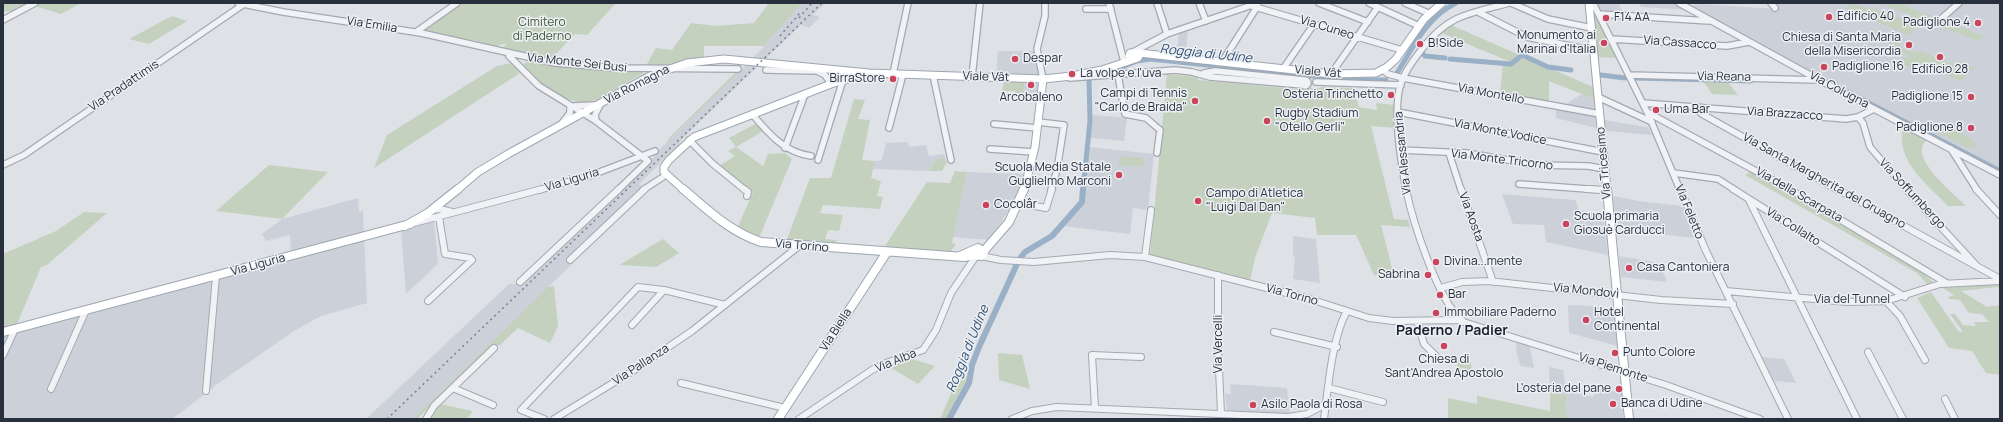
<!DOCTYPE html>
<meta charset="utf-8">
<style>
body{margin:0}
#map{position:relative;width:2003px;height:422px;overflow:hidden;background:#dee2e7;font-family:Manrope,sans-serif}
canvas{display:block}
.frame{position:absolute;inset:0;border:4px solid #28303d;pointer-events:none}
</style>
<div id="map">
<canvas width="2003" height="422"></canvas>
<div class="frame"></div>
</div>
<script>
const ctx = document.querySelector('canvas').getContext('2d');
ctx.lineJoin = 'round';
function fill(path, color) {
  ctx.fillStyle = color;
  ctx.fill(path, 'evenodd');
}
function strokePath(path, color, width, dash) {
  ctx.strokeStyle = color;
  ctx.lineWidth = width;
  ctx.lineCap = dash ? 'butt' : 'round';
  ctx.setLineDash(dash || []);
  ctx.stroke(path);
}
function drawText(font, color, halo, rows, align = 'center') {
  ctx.font = font + ' Manrope,sans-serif';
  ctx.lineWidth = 3;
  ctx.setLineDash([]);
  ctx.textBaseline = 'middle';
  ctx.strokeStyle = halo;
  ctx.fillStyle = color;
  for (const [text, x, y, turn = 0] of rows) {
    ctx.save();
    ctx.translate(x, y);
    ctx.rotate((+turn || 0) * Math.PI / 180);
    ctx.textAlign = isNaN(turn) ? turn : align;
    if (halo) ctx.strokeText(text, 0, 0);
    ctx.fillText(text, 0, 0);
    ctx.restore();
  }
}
const built = new Path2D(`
 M802 3H825L813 15 820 17 809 28 801 25 682 139 679 145 639 184 643 188 569 260 574 262 413 419H366L509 284H521L657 154 656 153 756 55Z
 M1596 3H1618L1624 14 1600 12Z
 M1638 3H1674L1687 10 1641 7Z
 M1774 3H2000V170L1831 81 1825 80 1688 6 1702 4 1777 9Z
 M1188 31 1186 50H1189L1188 55H1180L1181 52 1177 49 1179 34Z
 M998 51H1034L1038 74H996Z
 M1025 82 1039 84 1038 94 1023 93Z
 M1582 94 1594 99 1595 112 1567 107V104L1572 100Z
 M1556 108 1595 115 1596 128 1556 118Z
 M1093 115 1127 118 1124 141 1090 138Z
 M1604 120 1648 127 1652 135 1606 131Z
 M908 142 909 147 926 145 929 156 944 154 945 158 936 159 929 171 873 169 875 161 882 160 886 143Z
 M1089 147 1154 154 1148 210 1133 208 1130 234 1062 226 1083 202Z
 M967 172 1024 174 1015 200 990 240 953 237Z
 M1502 194 1575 200 1579 210 1603 214 1608 255 1546 242 1544 225 1513 224Z
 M1613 196 1639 201 1682 206 1695 238 1642 232 1615 226Z
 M358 198 359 212 363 211 367 303 321 316 294 331 216 385 208 392 172 419H3V335L291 255 290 235 266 241 262 234 282 219Z
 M434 221 438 264 406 294 401 230Z
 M1293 236 1316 239 1320 283 1293 279 1295 257 1293 256Z
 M1619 256 1660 263 1667 282 1621 277Z
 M1568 305 1592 306 1614 311 1618 346 1569 333Z
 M1516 340 1529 344 1534 368 1521 366 1517 355Z
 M1762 357 1784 359 1796 383 1774 381Z
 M1549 367 1563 370 1566 391 1594 397 1593 387 1622 393 1623 419H1567L1566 396 1550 392Z
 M1230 384 1287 388 1290 415 1227 411 1225 394H1231Z`);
const green = new Path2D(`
 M3 3H30L15 12 3 11Z
 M39 3H81L61 14 34 6Z
 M462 3H616L587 35 575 34 551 59 512 53 503 49 506 43 494 47 492 44 490 45C469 36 444 40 423 31L458 4Z
 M769 3H802L764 46H704V57L652 69H644L656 48 672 50 691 23 716 26 754 23Z
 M1852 3 1867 9 1870 7 1905 20 1911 15 1880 3H1898L1931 16 1909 35 1845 9Z
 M1593 6 1618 58 1598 57Z
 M172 16 187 21 149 44 129 39Z
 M1945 21 1984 36 1978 41 1939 26Z
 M1451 25 1593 87 1594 99 1549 81V103L1500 94 1503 64 1513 63 1441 33Z
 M1891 42H1898L1901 46 1899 47C1906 50 1913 54 1920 51L1954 65 1959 61 1979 70 1973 69 1961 81 1927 67 1925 69C1915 65 1909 68 1898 64L1908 55 1887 46Z
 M529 61 563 66 641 71 644 73 597 100 580 103 560 96 541 85 524 66 523 64Z
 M511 63 520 73 374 168 387 135 497 66Z
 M735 73H738L665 144 669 138Z
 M1167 74 1198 77V80L1306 90H1308V88H1320L1321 87 1353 88 1359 107 1377 110 1376 103 1395 105V128L1371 126 1394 219 1408 220 1410 227 1381 225 1394 276 1374 275 1356 235H1317L1315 218 1272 213 1255 258 1250 281 1150 255Z
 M1004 81 1025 82 1023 93H1015V91H1002Z
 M1703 81H1727L1738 95 1712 94Z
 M854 99 865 100 858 119 870 120 862 160 875 161 871 178 881 181 877 196 883 197 880 209 823 205 820 213 843 215 839 231 828 230 825 239 837 240 832 245 786 242 810 178H831Z
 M757 123 763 131 736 147 763 166 768 154 785 153 792 159 759 238 737 229 753 192 719 166 735 156 728 151 736 147 729 138Z
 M1919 123C1938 123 1962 130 1976 143V147L1968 148Z
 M1903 127 1927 140C1925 142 1922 145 1922 148 1919 166 1954 194 1966 206H1948C1927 184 1895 161 1903 127Z
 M1119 156 1144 158 1143 167 1118 165Z
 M945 158 947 162 942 171H929L936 159Z
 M269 165 328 172 282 219 216 211Z
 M1753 170 1921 270 1933 282 1927 284 1917 273 1745 175Z
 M955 171 967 172 952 243 956 244 950 252 883 249 927 182 950 183Z
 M84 212 107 213 47 265 41 267 15 329 3 332V254L56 231Z
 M663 239 679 253 656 267 619 265Z
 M2000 284V288L1997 287 1961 291 1987 307 2000 305V375L1986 373 1972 351 1949 348 1917 298 1931 292 1959 332H1963L1950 314H1955L1963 325 1976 326 1974 322H1989L1982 314 1969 313 1960 300 1949 299 1948 297 1954 295 1941 287Z
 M554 286 558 326 550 343 518 328 500 345 493 346 417 419H413L548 287Z
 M998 353 1022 355 1030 389 999 380Z
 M909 358 935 366 918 384 891 368Z
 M1455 358 1470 360 1474 377 1459 376Z
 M959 375 969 377 964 391 947 419H940Z
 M1550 392 1566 396 1567 419H1448V398L1477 404V396L1550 411Z
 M440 404 473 411 467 419H429Z`);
const stream = new Path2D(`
 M1410 50H1412`);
const canalFar1 = new Path2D(`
 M1422 53 1425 56 1445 58
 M1450 59 1511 64 1522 55 1548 67 1571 70
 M1397 73C1414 46 1426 18 1456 3
 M1105 74 1137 61 1150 59 1352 80H1386
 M1601 75 1625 78
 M1636 78 1751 81
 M1830 83 2000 171
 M1083 190 1090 121 1089 79 1094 76`);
const canal = new Path2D(`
 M1021 257 1025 252 1052 236 1082 202 1083 189
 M949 419 969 383 972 365 979 347 1017 264`);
const minorFar1 = new Path2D(`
 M238 3 283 12 421 33 555 63 616 68 738 69
 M1109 3 1123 58
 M1157 3 1167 34
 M1199 3 1206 21
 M1319 3 1368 22
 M1369 3 1419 26
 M1405 3 1428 13
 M1511 3 1548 19 1592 28
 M1593 3 1649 116 1680 190
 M1679 3 1819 80 2000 175
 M1771 3 1775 8
 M1252 6 1402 50
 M1086 9H1111
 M1478 12 1527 37 1594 51
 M1599 14 1709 21
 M1942 18 1959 3
 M3 20 35 3
 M416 32 457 3
 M1611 39 1727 46 1749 42
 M1133 52 1167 34 1258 3
 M509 56 539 86 596 121 648 161 618 190
 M1222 62 1257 7
 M1283 69 1314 24
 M766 70 817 71 825 75 831 84
 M1383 70 1388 74 1403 78 1600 114
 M1204 73 1215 71 1304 80
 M893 74 908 3
 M1331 74 1378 7
 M933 75 951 160
 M1118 75 1125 114 1146 118 1160 130 1157 153
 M1629 75 1817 80
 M972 77 980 3
 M1070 78 1175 70 1192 72 1210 77 1303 85
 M1043 79 1037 49 1045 16V3
 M1302 83a3 3 0 1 1 6 0a3 3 0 1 1-6 0Z
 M1316 82 1401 85
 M1598 97 1652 122
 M1643 103 1694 107 1702 114 1838 190
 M574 106 594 105
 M1694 107 1846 119 1858 117 1874 109
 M1398 112 1603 152
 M1647 112 1791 190
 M752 114C769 134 784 152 811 156
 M1858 117 1863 123 1870 147 1907 190
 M596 121 595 115 601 103
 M1038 122 1064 125 1057 170 1051 190
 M562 123 570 113V106
 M994 124 1037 128
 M889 128 903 74
 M689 140 713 164 745 190
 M785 148 805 94
 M990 149 1034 152
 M1951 149 1977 190
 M1400 150 1467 153 1536 165 1588 166 1605 169
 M1449 153 1461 190
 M818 160 843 80
 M3 165 24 155 244 4
 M1674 173 1718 179 1735 190
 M1519 184 1601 190
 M539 190 589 176 655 151
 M643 190 666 175
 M1406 190C1401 162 1392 109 1401 83 1405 71 1414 59 1422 49 1431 37 1442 26 1456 19 1473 11 1491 8 1509 3`);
const minor = new Path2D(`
 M744 189 748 192 747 196
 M1406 189C1412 219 1438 302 1462 320
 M1461 189 1493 282
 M1586 189 1607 190
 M1680 189 1706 251 1788 419
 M1733 189 1905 297
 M1789 189 1948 284
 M1837 189 2000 279
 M1906 189 1975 264
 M1976 189 2000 215
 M1749 200 1857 419
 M1018 203 1046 208 1052 189
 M432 210 440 209 452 212
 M414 223 542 189
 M981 256 1001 260 1034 262 1110 255 1145 257 1310 299 1369 318 1393 321 1457 320 1666 385 1760 419
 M1145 257 1151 210
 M570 260 645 189
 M1218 275V347L1221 413
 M520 282 619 189
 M1441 288 1462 282 1489 281 1661 300 1733 304
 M1726 291 1847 302 1886 301 1940 284 2000 281
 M428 301 472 260 470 258 445 254 439 217
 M1886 301 1900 316 1925 360
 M1417 321 1424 344 1437 357
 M632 325 664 290 725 305
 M1274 332 1337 347
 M1868 352 1903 419
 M3 355 15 329
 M681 383 785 408
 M453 388 493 405
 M1329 388 1383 402
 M51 389 86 310
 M206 391 216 276
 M1945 399 1955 419
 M1095 408 1092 355 1141 357
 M426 419 434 406 494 348
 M544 419 521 410 638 287 664 290
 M554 419 636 369 692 331 799 246
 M799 419 872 370 886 363 923 350 936 330 951 293 976 256
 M1012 419 1032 411 1057 407 1288 417 1307 414 1326 404
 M1324 419C1328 389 1332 337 1347 311`);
const majorFar1 = new Path2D(`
 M1589 3 1607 190
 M1139 53 1331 74 1376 73 1387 67 1396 59 1424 19 1442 3
 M457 190 478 172 508 154 650 76 687 63 724 59 869 73 1043 79 1072 76 1102 70 1138 58 1140 54 1130 53 1129 56
 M684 190 664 172V167L669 160 694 137 831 84 865 74
 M1024 190 1035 147 1043 79`);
const major = new Path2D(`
 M683 189C708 210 730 232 761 242L964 257 973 255 981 256 984 252 978 248 960 256
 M1607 189 1629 419
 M405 226 428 213 458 189
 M984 251 1009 222 1024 189
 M3 332 410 224
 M778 419 887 252`);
const rail = new Path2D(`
 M799 18 812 3
 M780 36 801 12
 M387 419 822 3`);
const markers = [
 [1829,17,4,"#ca455c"],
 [1606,18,4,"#ca455c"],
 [1978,23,4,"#ca455c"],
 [1604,43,4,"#ca455c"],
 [1420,44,4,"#ca455c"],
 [1909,45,4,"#ca455c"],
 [1940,57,4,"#ca455c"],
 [1015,59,4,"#ca455c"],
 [1824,67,4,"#ca455c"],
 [1072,74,4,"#ca455c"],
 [893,79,4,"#ca455c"],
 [1031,85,4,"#ca455c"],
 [1391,95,4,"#ca455c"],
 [1971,97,4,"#ca455c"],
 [1195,101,4,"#ca455c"],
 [1656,110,4,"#ca455c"],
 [1267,121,4,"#ca455c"],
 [1971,128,4,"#ca455c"],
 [1119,175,4,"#ca455c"],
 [1198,201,4,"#ca455c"],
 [986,205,4,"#ca455c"],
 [1566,224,4,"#ca455c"],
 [1436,262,4,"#ca455c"],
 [1629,268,4,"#ca455c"],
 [1428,275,4,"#ca455c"],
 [1440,295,4,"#ca455c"],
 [1436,313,4,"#ca455c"],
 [1586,320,4,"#ca455c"],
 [1444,346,4,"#ca455c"],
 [1615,353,4,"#ca455c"],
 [1619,389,4,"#ca455c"],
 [1613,404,4,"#ca455c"],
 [1253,405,4,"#ca455c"]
];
const poiNames = [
 ["Edificio 40",1837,17],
 ["F14 AA",1614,18],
 ["Padiglione 4",1970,23,"right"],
 ["Monumento ai",1596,36,"right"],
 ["Marinai d'Italia",1596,50,"right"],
 ["Chiesa di Santa Maria",1901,38,"right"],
 ["della Misericordia",1901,52,"right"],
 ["B!Side",1428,44],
 ["Despar",1023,59],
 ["Padiglione 16",1832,67],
 ["Edificio 28",1940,70,"center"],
 ["La volpe e l'uva",1080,74],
 ["BirraStore",885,79,"right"],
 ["Campi di Tennis",1187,94,"right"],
 ["\"Carlo de Braida\"",1187,108,"right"],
 ["Osteria Trinchetto",1383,95,"right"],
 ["Padiglione 15",1963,97,"right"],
 ["Arcobaleno",1031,98,"center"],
 ["Uma Bar",1664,110],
 ["Rugby Stadium",1275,114],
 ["\"Otello Gerli\"",1275,128],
 ["Padiglione 8",1963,128,"right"],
 ["Scuola Media Statale",1111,168,"right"],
 ["Guglielmo Marconi",1111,182,"right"],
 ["Campo di Atletica",1206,194],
 ["\"Luigi Dal Dan\"",1206,208],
 ["Cocolâr",994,205],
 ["Scuola primaria",1574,217],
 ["Giosuè Carducci",1574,231],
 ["Divina...mente",1444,262],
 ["Casa Cantoniera",1637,268],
 ["Sabrina",1420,275,"right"],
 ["Bar",1448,295],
 ["Immobiliare Paderno",1444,313],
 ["Hotel",1594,313],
 ["Continental",1594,327],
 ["Punto Colore",1623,353],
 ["Chiesa di",1444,360,"center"],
 ["Sant'Andrea Apostolo",1444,374,"center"],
 ["L'osteria del pane",1611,389,"right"],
 ["Banca di Udine",1621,404],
 ["Asilo Paola di Rosa",1261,405]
];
const parkNames = [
 ["Cimitero",542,23],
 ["di Paderno",542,37]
];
const streetNames = [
 ["Via Emilia",372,25,9],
 ["Via Cuneo",1327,28,17],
 ["Via Cassacco",1680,43,4],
 ["Via Monte Sei Busi",577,63,6],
 ["Viale Vât",1318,72,5],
 ["Viale Vât",986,77,2],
 ["Via Reana",1724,77,1],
 ["Via Romagna",637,85,-27],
 ["Via Pradattimis",124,86,-34],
 ["Via Colugna",1839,90,28],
 ["Via Montello",1491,94,11],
 ["Via Brazzacco",1785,114,4],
 ["Via Monte Vodice",1500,132,11],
 ["Via Alessandria",1403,153,-96],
 ["Via Monte Tricorno",1502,160,7],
 ["Via Tricesimo",1604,163,-95],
 ["Via Liguria",572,180,-17],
 ["Via Santa Margherita del Gruagno",1824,181,29],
 ["Via Soffumbergo",1912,194,47],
 ["Via della Scarpata",1799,195,30],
 ["Via Feletto",1689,212,68],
 ["Via Aosta",1471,217,70],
 ["Via Collalto",1793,227,32],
 ["Via Torino",802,246,5],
 ["Via Liguria",258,265,-15],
 ["Via Mondovì",1586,291,6],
 ["Via Torino",1292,295,15],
 ["Via del Tunnel",1852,300],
 ["Via Biella",836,330,-57],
 ["Via Vercelli",1219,344,-90],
 ["Via Alba",896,361,-22],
 ["Via Pallanza",641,365,-33],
 ["Via Piemonte",1613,368,18]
];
const waterNames = [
 ["Roggia di Udine",1206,54,6],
 ["Roggia di Udine",968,349,-68]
];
const quarterNames = [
 ["Paderno / Padier",1452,331]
];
fill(built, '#ccd1d9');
fill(green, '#c4d1bf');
strokePath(stream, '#99b0c6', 1.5);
strokePath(canalFar1, '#99b0c6', 5);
strokePath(canal, '#99b0c6', 6);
strokePath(minorFar1, '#a4a9b1', 8);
strokePath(minor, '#a4a9b1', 8);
strokePath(majorFar1, '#9da6b2', 9);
strokePath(major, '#9da6b2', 10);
strokePath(minorFar1, '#f0f2f5', 5.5);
strokePath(minor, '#f0f2f5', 6);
strokePath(majorFar1, '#fff', 7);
strokePath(major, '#fff', 8);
strokePath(rail, '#788190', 1.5, [2, 3.5]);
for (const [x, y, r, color] of markers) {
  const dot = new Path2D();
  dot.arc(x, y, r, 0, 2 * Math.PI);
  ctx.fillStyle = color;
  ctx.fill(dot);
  strokePath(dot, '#edf0f5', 1.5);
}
drawText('12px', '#28303d', '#edf0f5', poiNames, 'left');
drawText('12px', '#3d5835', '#edf0f5', parkNames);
drawText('12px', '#28303d', '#edf0f5', streetNames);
drawText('italic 13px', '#334f70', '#edf0f5', waterNames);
drawText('bold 14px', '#1a212e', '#edf0f5', quarterNames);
</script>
